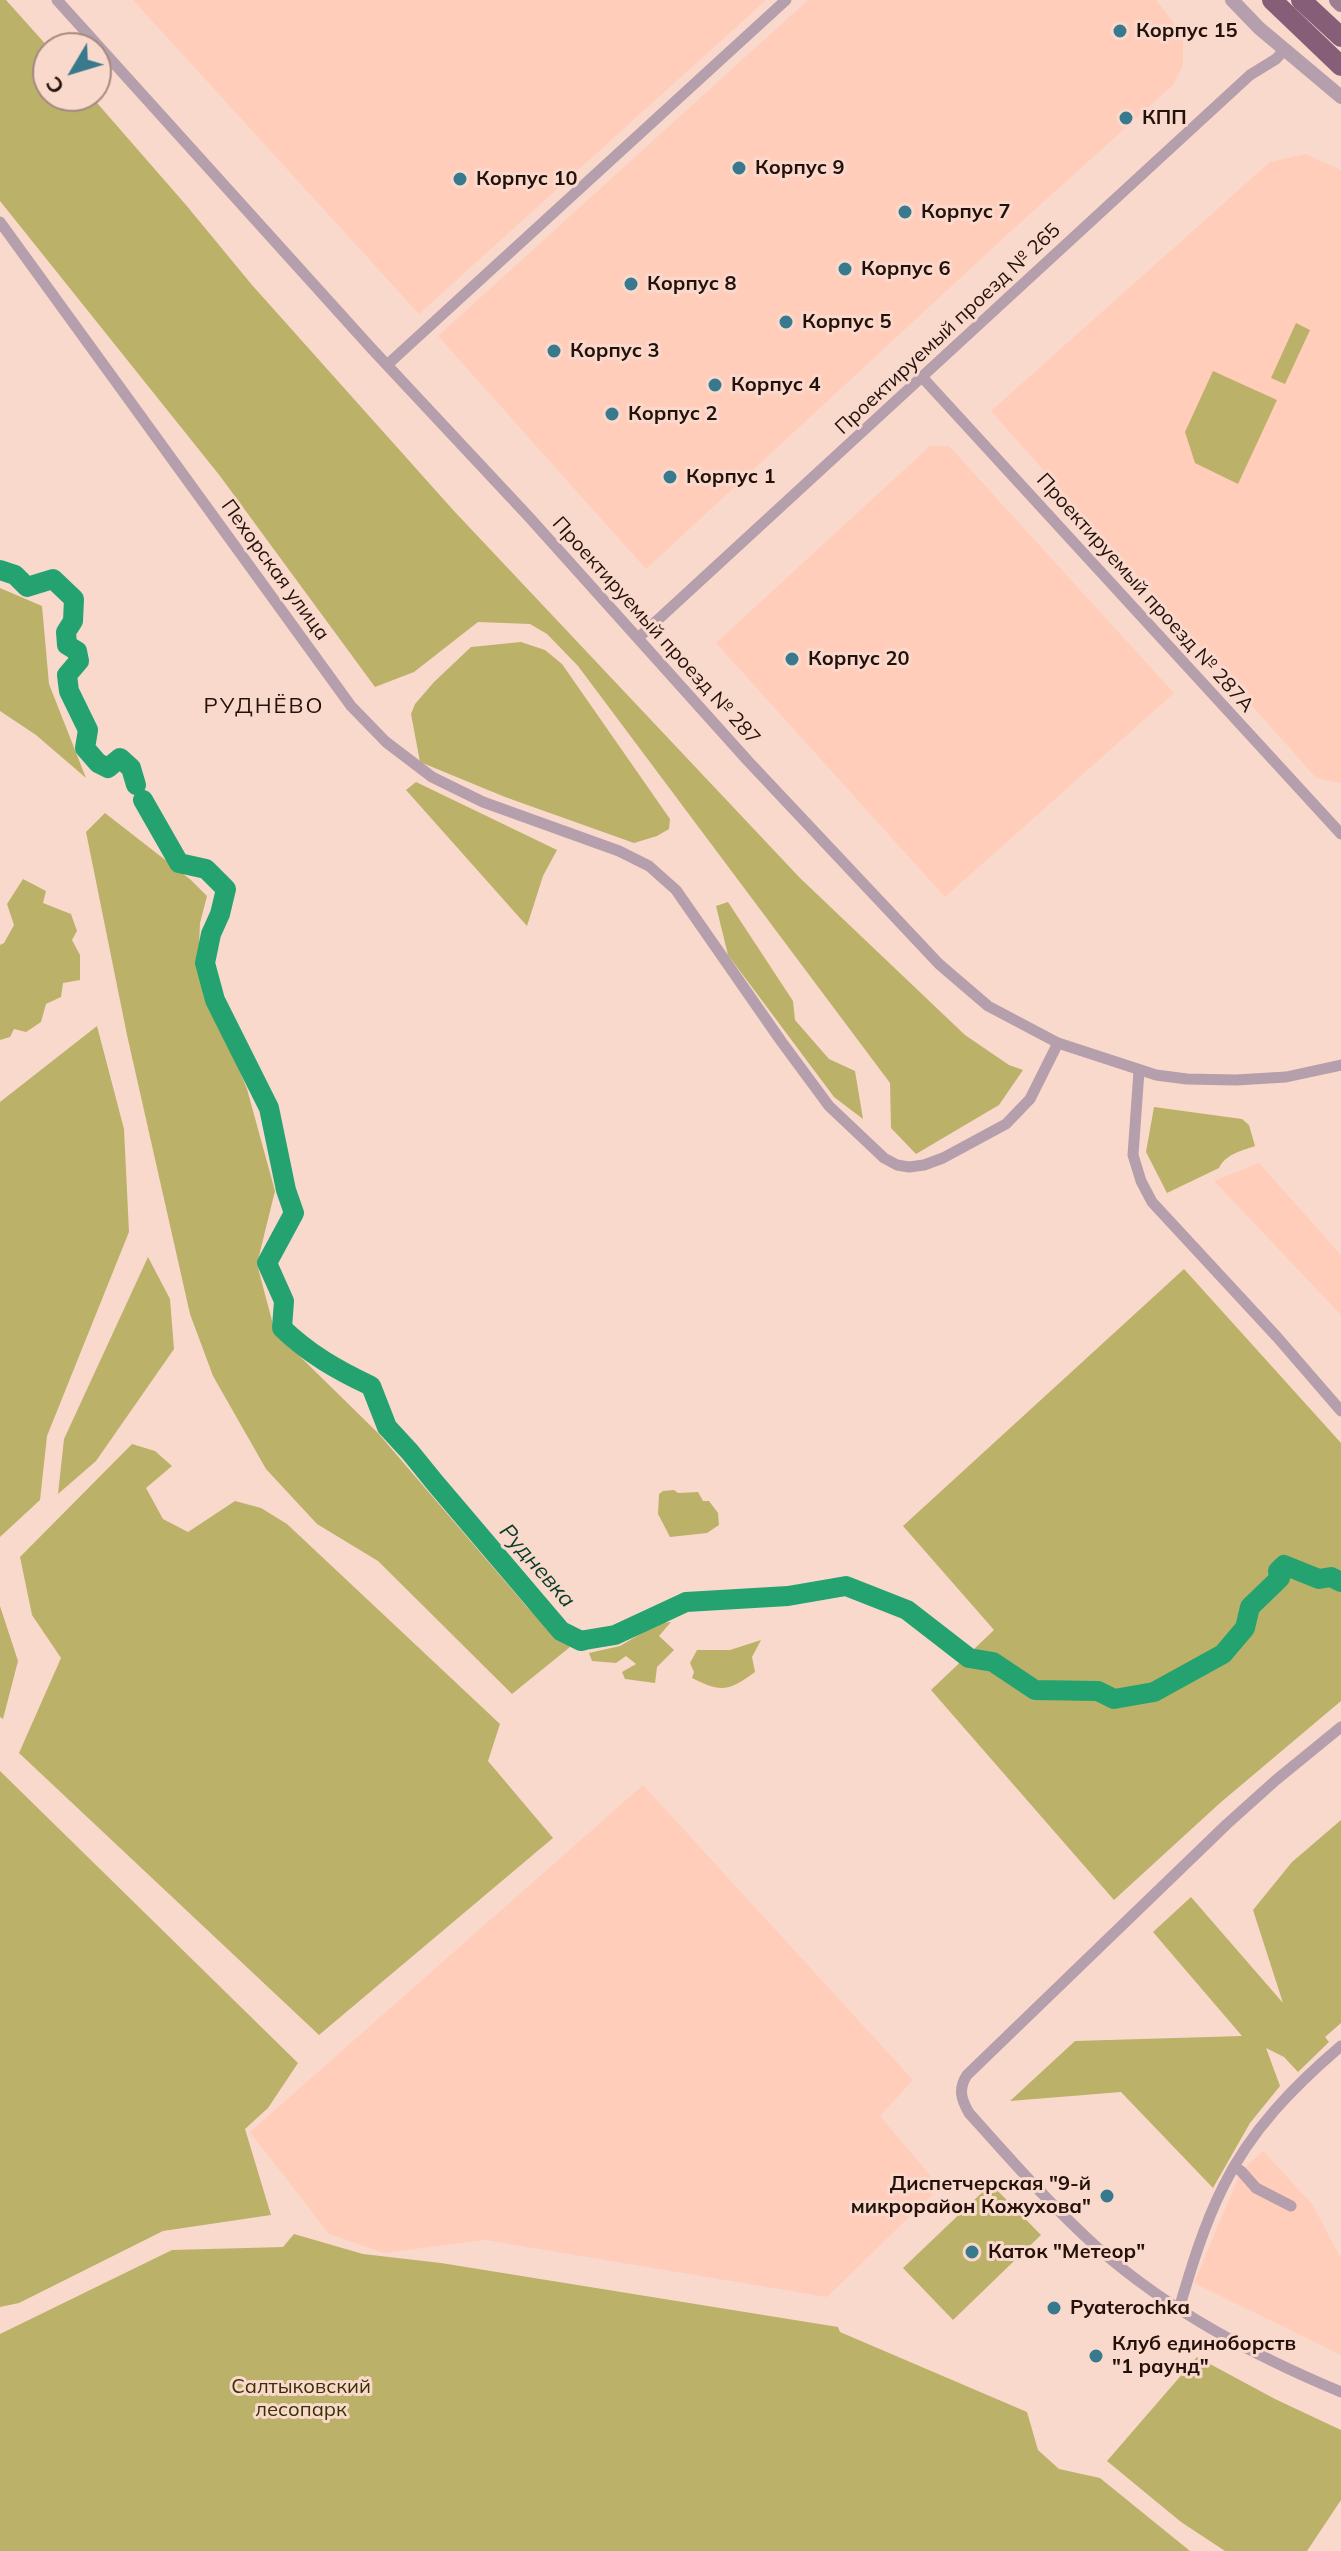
<!DOCTYPE html>
<meta charset="utf-8">
<style>
body{margin:0}
#map{position:relative;width:1341px;height:2551px;overflow:hidden;background:#fad9cd;font-family:Mulish,sans-serif}
canvas{display:block}
.north{position:absolute;left:32px;top:32px;width:80px;height:80px;box-sizing:border-box;background:#fad9cd;border:2px solid #a4897f;border-radius:50%;rotate:232deg;font-size:22px;font-weight:700;line-height:32px;text-align:center;color:#24110a}
.north::after{content:'';display:block;margin:auto;width:28px;height:36px;background:#39798d;clip-path:polygon(50% 0,100% 100%,50% 72%,0 100%)}
</style>
<div id="map">
<canvas width="1341" height="2551"></canvas>
<div class="north">С</div>
</div>
<script>
const ctx = document.querySelector('canvas').getContext('2d');
ctx.lineJoin = 'round';
function fill(path, color) {
  ctx.fillStyle = color;
  ctx.fill(path, 'evenodd');
}
function strokePath(path, color, width, dash) {
  ctx.strokeStyle = color;
  ctx.lineWidth = width;
  ctx.lineCap = dash ? 'butt' : 'round';
  ctx.setLineDash(dash || []);
  ctx.stroke(path);
}
function drawText(font, color, halo, rows, align = 'center') {
  ctx.font = font + ' Mulish,sans-serif';
  ctx.lineWidth = 6;
  ctx.setLineDash([]);
  ctx.textBaseline = 'middle';
  ctx.strokeStyle = halo;
  ctx.fillStyle = color;
  for (const [text, x, y, turn = 0] of rows) {
    ctx.save();
    ctx.translate(x, y);
    ctx.rotate((+turn || 0) * Math.PI / 180);
    ctx.textAlign = isNaN(turn) ? turn : align;
    if (halo) ctx.strokeText(text, 0, 0);
    ctx.fillText(text, 0, 0);
    ctx.restore();
  }
}
const built = new Path2D(`
 M133 0H766L419 314Z
 M808 0H1156L1183 35V65L1173 85 1011 231 646 569 438 336Z
 M1306 154 1341 170V783L1316 778 991 411 1270 162Z
 M930 446H949L1174 693 945 897 716 643Z
 M1259 1163 1341 1255V1315L1214 1181Z
 M643 1785 913 2080 880 2116 940 2187 827 2297 485 2240 384 2253 329 2234 250 2132Z
 M1263 2151 1312 2204 1341 2258V2355L1194 2283 1241 2171Z`);
const green = new Path2D(`
 M0 0H6L49 48 48 96H91L186 205 252 285 454 511 800 878 965 1035 1009 1065 1023 1070 999 1105 916 1154 891 1128 890 1083 578 666 547 634 530 624 478 622 414 672 375 687 220 476 0 201Z
 M1296 323 1310 330 1285 384 1271 378Z
 M1213 371 1277 400 1238 484 1195 463 1185 432Z
 M0 588 42 606 49 684 86 778 36 735 0 711Z
 M521 642 545 650 562 664 670 819 669 829 657 836 634 843 505 797 420 762 411 714 415 704 434 682 471 647Z
 M416 782 557 850 543 876 527 926 406 790Z
 M105 813 191 880 207 896 200 923 198 970 247 1089 275 1191 257 1264 275 1332 378 1433 527 1607 570 1647 512 1694 378 1561 317 1524 266 1469 213 1376 190 1314 127 1035 86 832Z
 M23 879 46 891 43 903 71 914 77 931 72 940 80 955V980L63 983 61 997 46 1004 41 1022 26 1032 14 1029 10 1037 0 1040V945L4 943 14 925 7 904Z
 M728 902 793 1001 795 1020 829 1059 855 1071 863 1119 834 1097 728 955 716 906Z
 M97 1026 124 1129 129 1232 47 1436 40 1500 0 1537V1102Z
 M1154 1107 1242 1119 1249 1125 1255 1146C1241 1151 1226 1154 1219 1168L1167 1193 1146 1152Z
 M148 1257 170 1299 174 1349 96 1461 58 1494 64 1439Z
 M1184 1269 1341 1443V1701L1220 1803 1114 1900 931 1690 994 1630 903 1526Z
 M132 1444 155 1451 172 1466 146 1488 163 1519 188 1532 235 1501 261 1508 287 1524 500 1724 488 1761 553 1838 319 2035 19 1753 61 1658 32 1615 20 1557Z
 M674 1490 678 1493 698 1492 703 1501H709L718 1513 719 1525 707 1533 670 1537 658 1514 659 1494 663 1491Z
 M0 1606 18 1661 3 1719 0 1717Z
 M671 1622 659 1636 674 1650 657 1667 655 1683 625 1679 622 1672 636 1664 626 1656 616 1663 592 1661 589 1653 620 1646 659 1623Z
 M761 1640 752 1657 755 1672C729 1691 721 1693 692 1678L694 1672 690 1663 697 1650H730Z
 M0 1771 298 2063 268 2108 245 2129 271 2215 163 2231 19 2303 0 2307Z
 M1341 1820V2023L1325 2037 1329 2042 1298 2072 1284 2057 1266 2048 1280 2086 1250 2123 1213 2188 1121 2092 1010 2101 1075 2041 1242 2036 1153 1932 1191 1897 1283 2003 1253 1910 1292 1862Z
 M991 2184 1041 2235 953 2320 903 2268Z
 M294 2234 363 2254 441 2263 838 2327 840 2332 1027 2412 1038 2450 1059 2469 1100 2478 1190 2551H0V2334L172 2250 283 2247Z
 M1197 2357 1275 2399 1341 2430V2500L1307 2551H1225L1181 2522 1107 2461Z`);
const river = new Path2D(`
 M0 570 15 575 27 587 53 579 74 599 73 621 66 632 67 645 77 651 79 661 67 675 69 691 88 730 85 748 98 763 108 768 120 758 131 768 136 785
 M143 800 179 863 206 869 226 889 220 914 211 934 205 963 215 1000 269 1108 286 1190 294 1213 267 1263 284 1301 282 1328C309 1354 337 1370 371 1386L387 1427 410 1452 436 1484 561 1631 581 1641 585 1640 615 1635 686 1602 788 1596 846 1586 907 1610 969 1658 993 1662 1035 1690 1098 1691 1114 1699 1154 1692 1223 1654 1245 1628 1250 1607 1280 1578 1278 1571 1284 1565 1319 1579 1331 1577 1341 1582`);
const minor = new Path2D(`
 M57 0 372 349 529 517 748 761 939 964 988 1006 1058 1043 1156 1075 1187 1079 1236 1080 1286 1077 1341 1065
 M0 222 351 706 386 742 432 777 483 802 619 851 649 866 676 890 781 1041 829 1106 884 1158 897 1165 909 1167 924 1165 943 1158 1006 1124 1030 1099 1058 1043
 M387 365 786 0
 M922 377 1341 834
 M638 638 1250 75 1276 59 1285 49
 M1139 1071 1133 1155 1141 1181 1152 1202 1277 1337 1341 1411
 M1341 1727 1276 1780 1227 1824 967 2075C958 2089 961 2099 969 2113 1011 2160 1053 2208 1100 2250 1171 2312 1255 2356 1341 2392
 M1234 2167 1241 2171 1256 2188 1291 2206
 M1179 2309C1191 2268 1204 2225 1223 2187 1250 2131 1294 2086 1341 2046`);
const tertiary = new Path2D(`
 M1232 0 1259 28 1341 97`);
const secondary = new Path2D(`
 M1337 0 1341 4`);
const trunk = new Path2D(`
 M1272 0 1341 66
 M1301 0 1341 37`);
const markers = [
 [1120,31,8,"#39798d"],
 [1126,118,8,"#39798d"],
 [739,168,8,"#39798d"],
 [460,179,8,"#39798d"],
 [905,212,8,"#39798d"],
 [845,269,8,"#39798d"],
 [631,284,8,"#39798d"],
 [786,322,8,"#39798d"],
 [554,351,8,"#39798d"],
 [715,385,8,"#39798d"],
 [612,414,8,"#39798d"],
 [670,477,8,"#39798d"],
 [792,659,8,"#39798d"],
 [1107,2196,8,"#39798d"],
 [972,2252,8,"#39798d"],
 [1054,2308,8,"#39798d"],
 [1096,2356,8,"#39798d"]
];
const poiNames = [
 ["Корпус 15",1136,31],
 ["КПП",1142,118],
 ["Корпус 9",755,168],
 ["Корпус 10",476,179],
 ["Корпус 7",921,212],
 ["Корпус 6",861,269],
 ["Корпус 8",647,284],
 ["Корпус 5",802,322],
 ["Корпус 3",570,351],
 ["Корпус 4",731,385],
 ["Корпус 2",628,414],
 ["Корпус 1",686,477],
 ["Корпус 20",808,659],
 ["Диспетчерская \"9-й",1091,2184,"right"],
 ["микрорайон Кожухова\"",1091,2207,"right"],
 ["Каток \"Метеор\"",988,2252],
 ["Pyaterochka",1070,2308],
 ["Клуб единоборств",1112,2344],
 ["\"1 раунд\"",1112,2367]
];
const streetNames = [
 ["Проектируемый проезд № 265",948,329,-43],
 ["Пехорская улица",275,570,54],
 ["Проектируемый проезд № 287А",1145,593,48],
 ["Проектируемый проезд № 287",656,631,48]
];
const parkNames = [
 ["Салтыковский",301,2387],
 ["лесопарк",301,2410]
];
const neighbourhoodNames = [
 ["РУДНЁВО",264,706]
];
const waterNames = [
 ["Рудневка",537,1566,49]
];
fill(built, '#ffcdba');
fill(green, '#bcb168');
strokePath(river, '#24a371', 20);
strokePath(minor, '#b59fac', 11);
strokePath(tertiary, '#b59fac', 14);
strokePath(secondary, '#9e7f92', 16);
strokePath(trunk, '#865e77', 20);
for (const [x, y, r, color] of markers) {
  const dot = new Path2D();
  dot.arc(x, y, r, 0, 2 * Math.PI);
  ctx.fillStyle = color;
  ctx.fill(dot);
  strokePath(dot, '#fad9cd', 3);
}
drawText('bold 20px', '#24110a', '#fad9cd', poiNames, 'left');
drawText('20px', '#24110a', '#fad9cd', streetNames);
drawText('20px', '#383201', '#fad9cd', parkNames);
ctx.letterSpacing = '2px';
drawText('22px', '#24110a', '#fad9cd', neighbourhoodNames);
ctx.letterSpacing = '0px';
drawText('italic 22px', '#0a3d28', '#fad9cd', waterNames);
</script>
